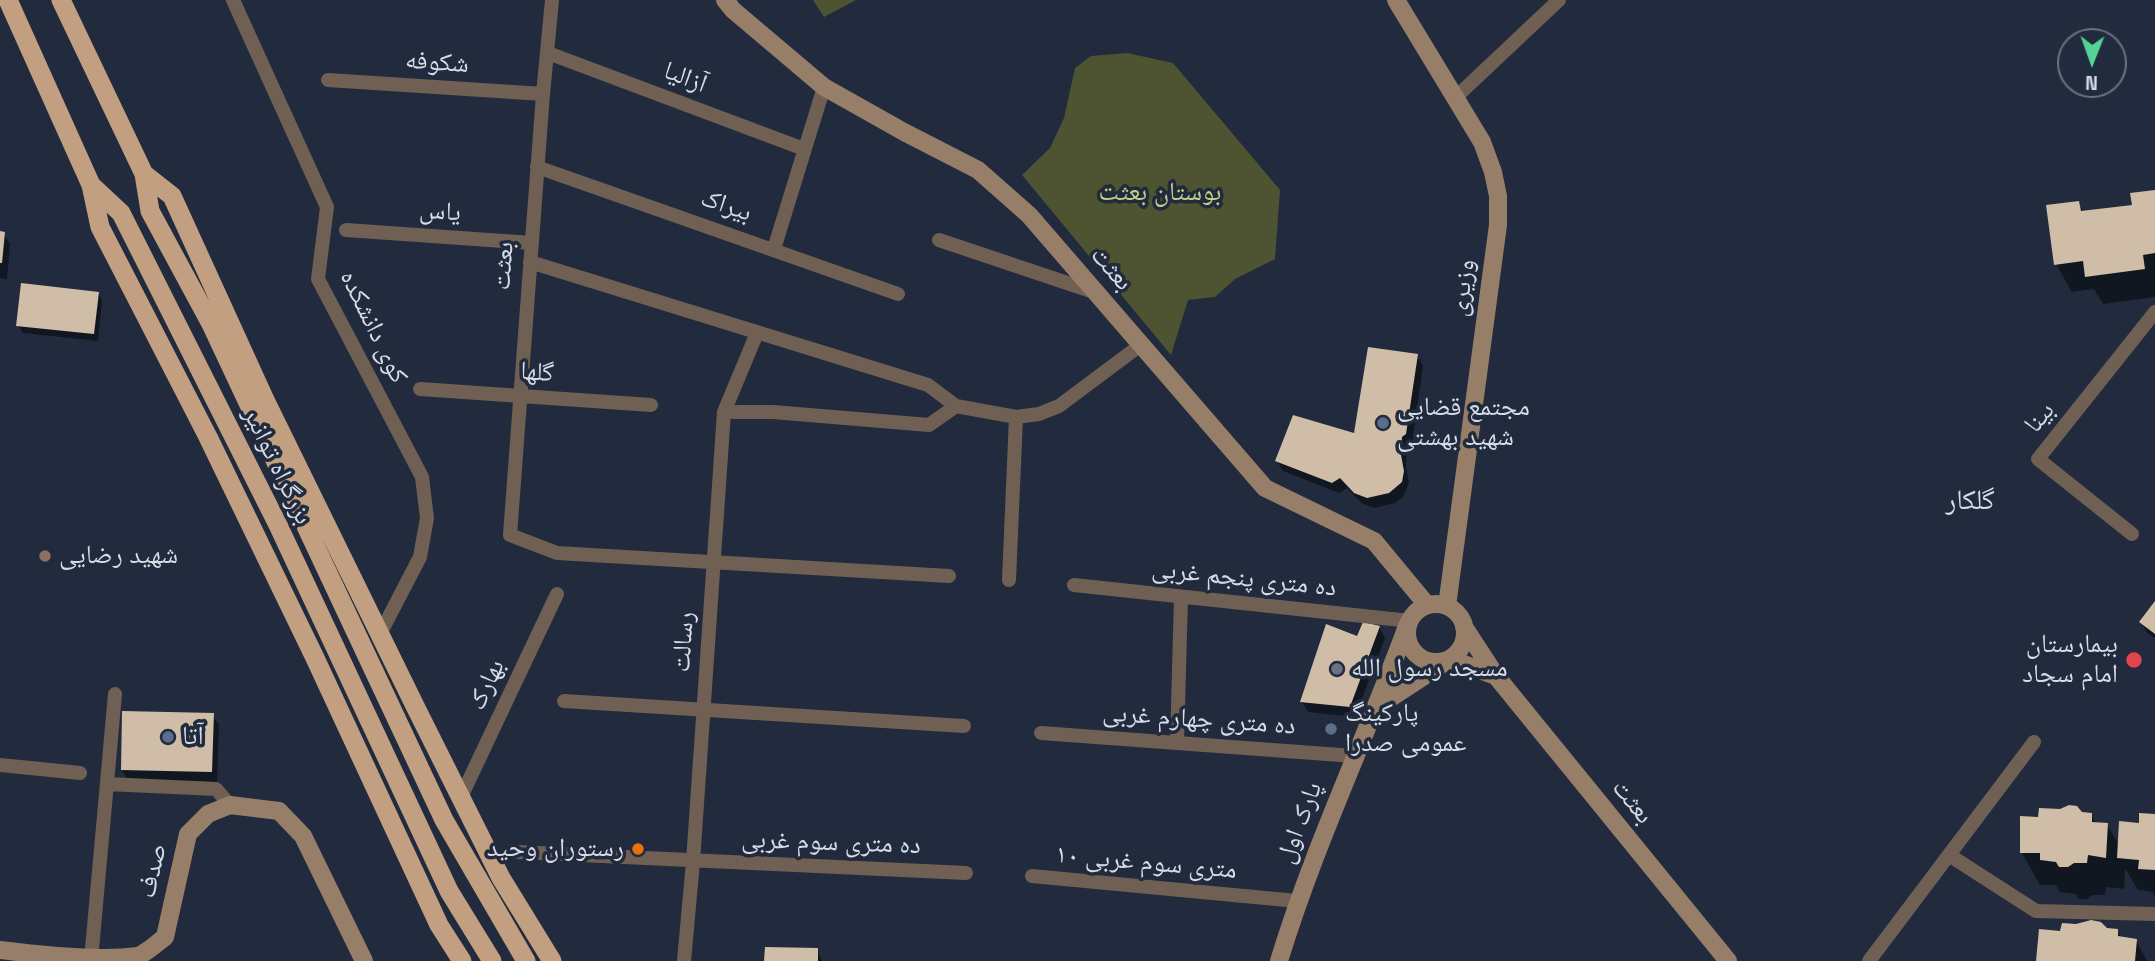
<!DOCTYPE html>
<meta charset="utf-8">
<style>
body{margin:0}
#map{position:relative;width:2155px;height:961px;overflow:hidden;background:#212b3d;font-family:"Space Grotesk",sans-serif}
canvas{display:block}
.north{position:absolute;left:2057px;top:28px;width:70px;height:70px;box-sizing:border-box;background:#212b3d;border:2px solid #697281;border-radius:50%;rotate:181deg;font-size:19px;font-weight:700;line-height:28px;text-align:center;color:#d5dce7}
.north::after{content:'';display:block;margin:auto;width:24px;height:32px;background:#54d396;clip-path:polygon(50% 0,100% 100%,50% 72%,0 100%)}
</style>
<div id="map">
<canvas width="2155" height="961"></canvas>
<div class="north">N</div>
</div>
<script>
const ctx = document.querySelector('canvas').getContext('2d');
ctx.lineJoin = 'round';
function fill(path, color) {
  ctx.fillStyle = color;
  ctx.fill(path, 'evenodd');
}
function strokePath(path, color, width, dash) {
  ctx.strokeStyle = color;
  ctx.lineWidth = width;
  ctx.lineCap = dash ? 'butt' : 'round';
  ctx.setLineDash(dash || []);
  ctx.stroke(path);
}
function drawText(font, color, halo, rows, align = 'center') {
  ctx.font = font + ' "Space Grotesk","Noto Naskh Arabic",sans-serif';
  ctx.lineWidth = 7;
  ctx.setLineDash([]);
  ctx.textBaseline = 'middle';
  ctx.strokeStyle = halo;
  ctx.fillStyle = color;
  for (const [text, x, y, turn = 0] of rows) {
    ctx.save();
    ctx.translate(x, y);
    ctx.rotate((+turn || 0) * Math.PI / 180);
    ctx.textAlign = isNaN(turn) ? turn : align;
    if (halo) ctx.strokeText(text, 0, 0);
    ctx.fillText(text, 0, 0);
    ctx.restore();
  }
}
const green = new Path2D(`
 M813 0H856L824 17Z
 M1127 53 1173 63 1280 190 1275 259 1235 279 1215 297 1188 300 1171 355 1022 175 1050 148 1064 118 1075 68 1091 56Z`);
const shadow = new Path2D(`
 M2155 192V297L2103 304 2094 289 2072 292 2056 264 2078 203 2084 213 2134 206Z
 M0 233H3L10 244 7 279 0 278Z
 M98 293 102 301 98 341 23 333 18 325Z
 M1417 356 1423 366 1412 444 1407 448 1406 467 1409 483 1403 497 1395 503 1374 508 1362 503 1347 488 1339 493 1283 471 1277 461 1356 436Z
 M2155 604V638L2147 633 2141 622Z
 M1379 627 1385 638 1355 717 1308 712 1302 702 1358 638Z
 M212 715 219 725 217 782 128 780 122 770Z
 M2081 813 2091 815 2096 824 2107 825 2120 847 2140 825 2155 816V896L2153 892 2138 890 2125 868 2124 889 2106 887 2105 895H2092L2087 899H2079L2076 894 2060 892 2056 885H2040L2022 853 2040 818Z
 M2106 929 2117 931 2122 938 2136 941 2147 961H2038L2062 933Z
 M817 950 822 961H766Z`);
const building = new Path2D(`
 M2155 190V253L2143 255 2145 269 2085 277 2083 261 2054 265 2046 205 2079 201 2081 211 2132 205 2130 193Z
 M0 231 5 232 2 263H0Z
 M21 283 99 292 94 334 16 326Z
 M1368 347 1418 354 1406 434 1402 437 1401 455 1404 471 1402 482 1389 493 1367 498 1354 493 1340 478 1332 483 1275 461 1293 415 1354 433Z
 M2155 601V634L2139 622Z
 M1363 622 1380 626 1350 707 1300 702 1326 624 1357 636Z
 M122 711 214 713 212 772 121 770Z
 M2069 805 2077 806 2082 812 2092 813V822L2108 823 2106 858 2088 855 2087 863H2074L2068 867H2059L2056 862 2040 860V853H2020V816L2038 817 2039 808 2060 809Z
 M2139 813 2155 814V870L2138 869 2139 860 2117 858 2119 821 2139 823Z
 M2091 920 2101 922 2107 928 2118 929V936L2137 939 2135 961H2036L2039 929 2060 931 2062 923 2076 924Z
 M765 947 818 948V961H764Z`);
const minor = new Path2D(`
 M233 0 327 207 318 279 422 477 427 518 420 557 380 634
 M552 0 543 94 510 535 557 553 949 576
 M548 53 804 149
 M328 80 543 94
 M1455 98 1559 0
 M537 167 898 294
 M346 230 532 243
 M939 240 1097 293
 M774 249 824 87
 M530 262 928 385 956 406 1016 417 1039 414 1059 406 1142 344
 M420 389 651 405
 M724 412H773L929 425 956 406
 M2132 534 2038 459 2155 312
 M1009 580 1016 417
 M1074 585 1410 621
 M564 701 964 726
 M1041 733 1354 756
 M1177 743 1181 597
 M0 765 80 773
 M107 784 216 789 230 805
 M461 797 557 594
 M517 852 966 873
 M1949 855 2036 911 2155 914
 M1032 876 1297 901
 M91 960 115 694
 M684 961 693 862 724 412 757 333
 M1869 961 2034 742`);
const secondary = new Path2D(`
 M725 0 733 10 824 87 904 132 978 170 1029 215 1265 488 1374 541 1427 605
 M1396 0 1482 142 1493 172 1498 196V225L1447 606
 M1407 633a29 29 0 1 1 58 0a29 29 0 1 1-58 0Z
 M1464 627 1496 676 1728 961
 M1377 707 1450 659 1496 676
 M0 950C40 955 101 961 138 956 148 952 157 943 165 937L188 834 208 814 230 805 279 811 303 836 364 961
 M1279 961C1314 846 1366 738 1407 626`);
const trunk = new Path2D(`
 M8 0 91 185 121 213 278 525 449 891 492 961
 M61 0 144 174 150 211 211 324 444 820 526 961
 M144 174 172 196 265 400 416 708 501 878 552 961
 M91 185 100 227 208 437 315 658 439 925 462 961`);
const markers = [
 [1383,423,7,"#5c6f8a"],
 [45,556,7,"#8d6e63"],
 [2134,660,9,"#e0444e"],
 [1337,669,7,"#6b7280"],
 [1331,729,7,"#5c6f8a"],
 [168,737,7,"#5c6f8a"],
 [638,849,7,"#e8710a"]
];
const streetNames = [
 ["شکوفه",437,63,4],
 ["آزالیا",685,78,21],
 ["بیراک",726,206,19],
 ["یاس",440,212,4],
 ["بعثت",504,266,-86],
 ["بعثت",1111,269,49],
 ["وزیری",1463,288,-82],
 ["کوی دانشکده",373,327,64],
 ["گلها",537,373,4],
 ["بینا",2040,418,-51],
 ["بزرگراه توانیر",277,466,64],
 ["ده متری پنجم غربی",1244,579,6],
 ["رسالت",684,642,-86],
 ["بهارک",487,685,-65],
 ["ده متری چهارم غربی",1199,720,4],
 ["بعثت",1632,802,51],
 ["پارک اول",1300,823,-69],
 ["ده متری سوم غربی",831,843,2],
 ["۱۰ متری سوم غربی",1146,863,5],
 ["صدف",153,871,-77]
];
const parkNames = [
 ["بوستان بعثت",1160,193]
];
const poiNames = [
 ["مجتمع قضایی",1397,408],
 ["شهید بهشتی",1397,438],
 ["شهید رضایی",59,556],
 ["بیمارستان",2118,645,"right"],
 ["امام سجاد",2118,675,"right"],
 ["مسجد رسول الله",1351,669],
 ["پارکینگ",1345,714],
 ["عمومی صدرا",1345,744],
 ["آتا",182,737],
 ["رستوران وحید",624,849,"right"]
];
const neighbourhoodNames = [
 ["گلکار",1970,501]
];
fill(green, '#4e5332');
fill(shadow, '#0007');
fill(building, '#cfbda8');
strokePath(minor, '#706053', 14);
strokePath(secondary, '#977e68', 18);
strokePath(trunk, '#c29f80', 19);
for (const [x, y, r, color] of markers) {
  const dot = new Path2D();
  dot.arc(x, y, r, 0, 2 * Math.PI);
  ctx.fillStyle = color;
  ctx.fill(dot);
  strokePath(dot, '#212b3d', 2.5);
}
drawText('26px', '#d5dce7', '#212b3d', streetNames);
drawText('26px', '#c3ce86', '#212b3d', parkNames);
drawText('26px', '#d5dce7', '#212b3d', poiNames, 'left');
drawText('28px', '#d5dce7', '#212b3d', neighbourhoodNames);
</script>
